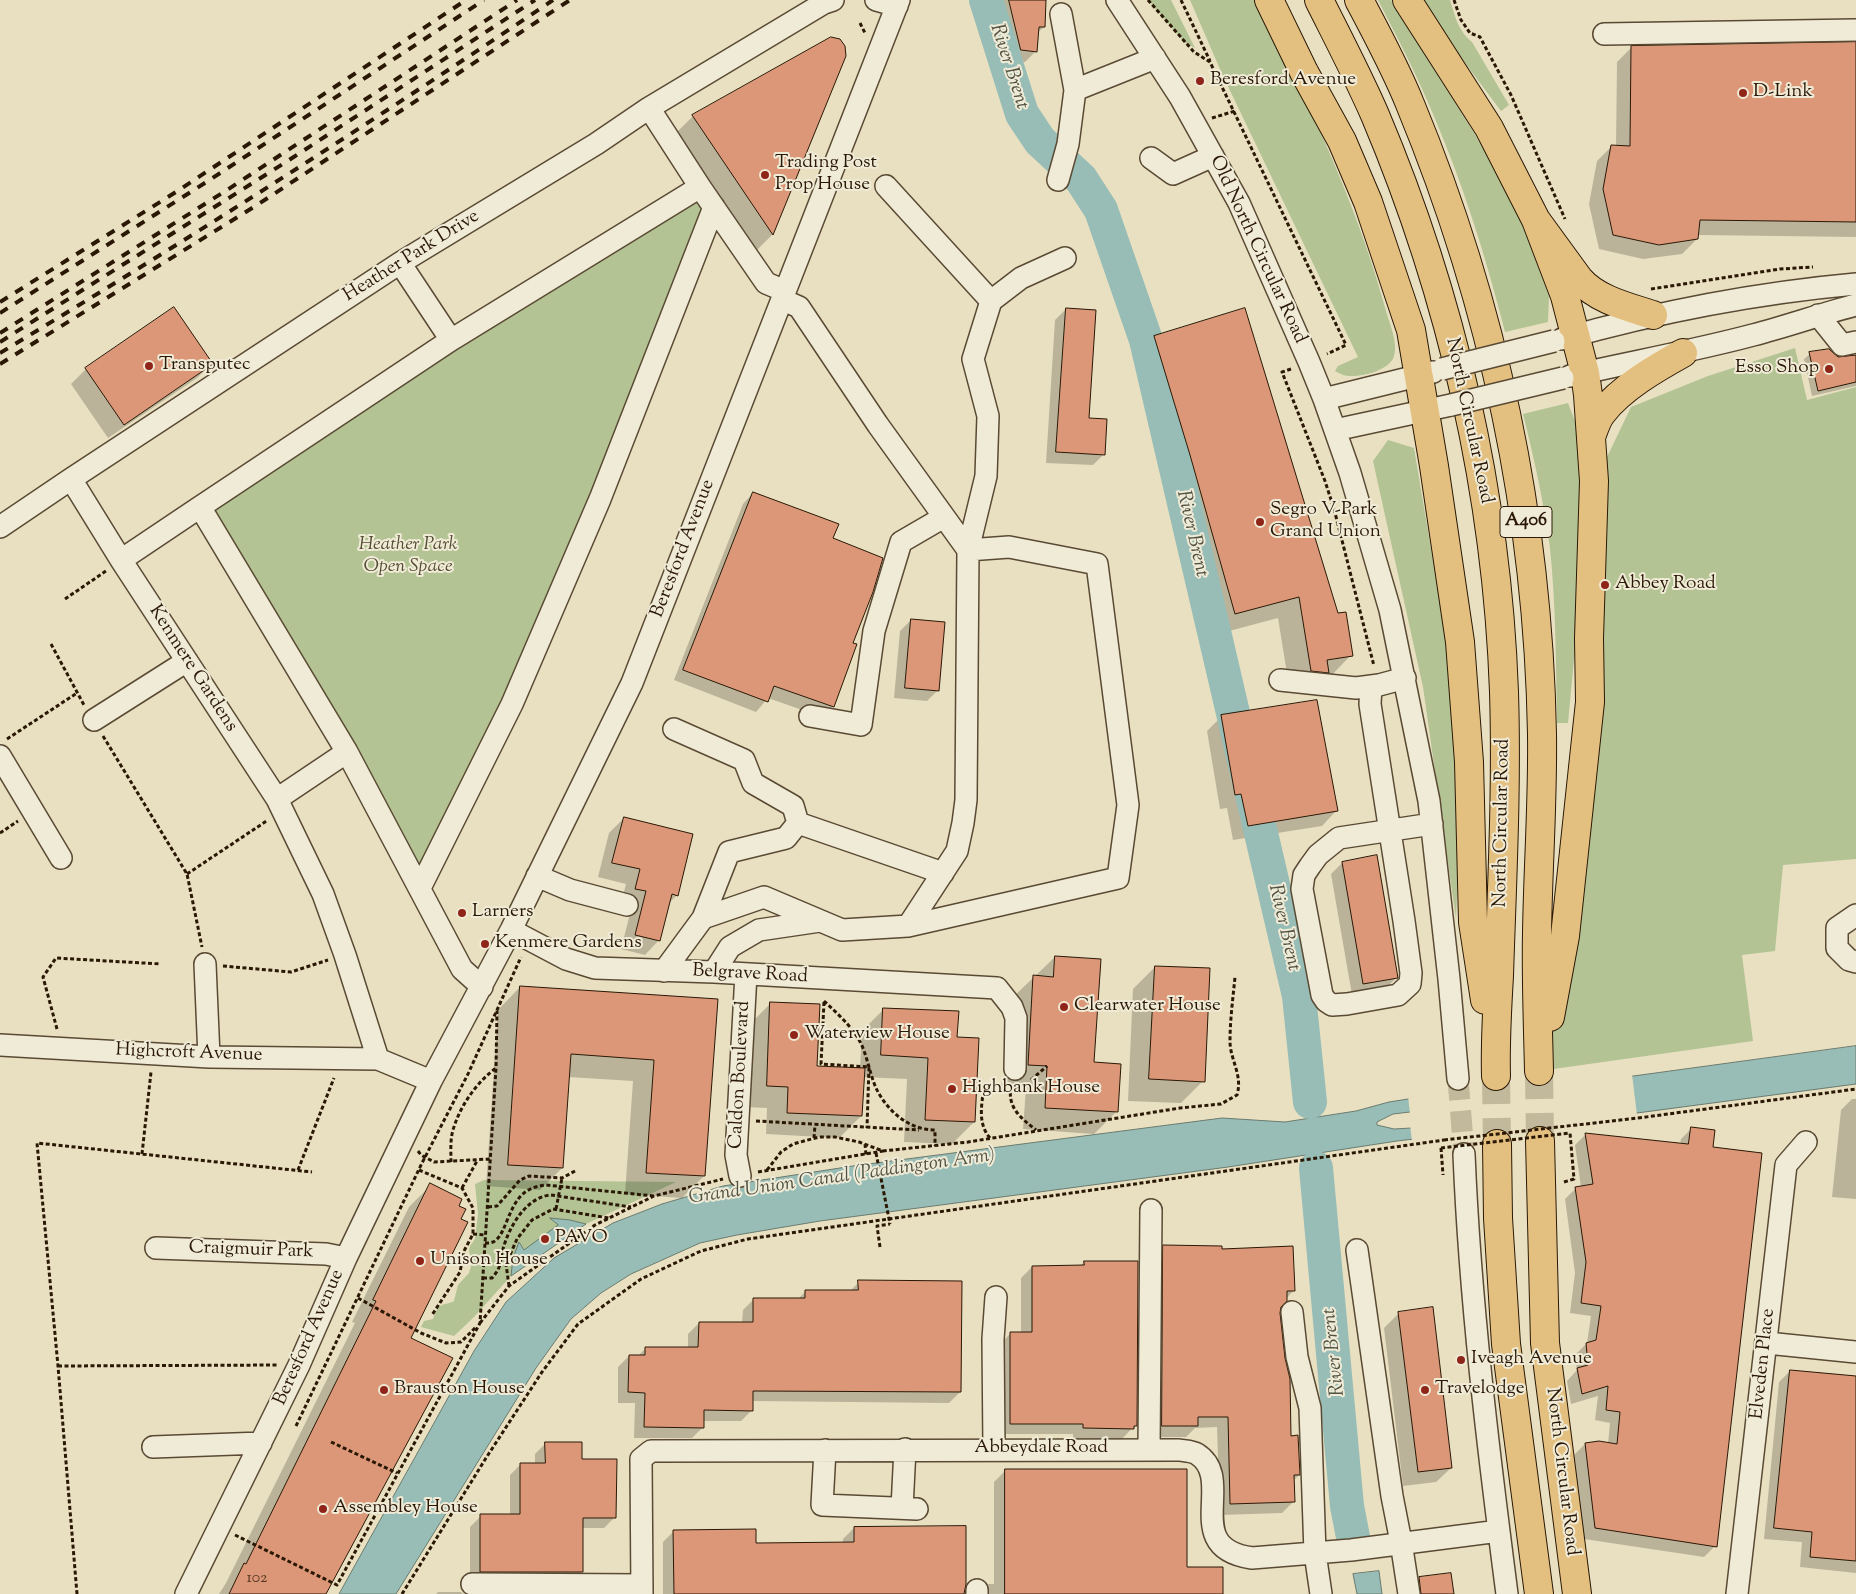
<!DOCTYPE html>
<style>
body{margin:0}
canvas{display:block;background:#e8e0c1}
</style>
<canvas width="1856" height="1594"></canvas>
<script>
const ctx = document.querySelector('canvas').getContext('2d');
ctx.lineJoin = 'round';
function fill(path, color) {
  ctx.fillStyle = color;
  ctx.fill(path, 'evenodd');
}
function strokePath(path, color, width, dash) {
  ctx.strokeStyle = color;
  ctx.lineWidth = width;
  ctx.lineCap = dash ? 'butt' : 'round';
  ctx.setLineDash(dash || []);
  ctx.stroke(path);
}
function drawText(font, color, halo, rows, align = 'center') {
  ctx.font = font + ' "Sorts Mill Goudy",serif';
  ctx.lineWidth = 4;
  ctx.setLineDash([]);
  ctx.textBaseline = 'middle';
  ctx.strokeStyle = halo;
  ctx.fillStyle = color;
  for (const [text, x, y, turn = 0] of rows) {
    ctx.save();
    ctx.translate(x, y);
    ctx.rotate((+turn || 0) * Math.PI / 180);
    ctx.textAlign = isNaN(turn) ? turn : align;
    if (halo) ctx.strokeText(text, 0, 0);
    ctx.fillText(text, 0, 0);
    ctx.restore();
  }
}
const green = new Path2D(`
 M1148 0H1171L1195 48 1184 42Z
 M1190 0H1259C1307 101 1357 203 1386 311 1390 325 1398 342 1394 356 1390 370 1363 377 1349 376 1344 376 1339 373 1335 371L1338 366 1358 357 1223 76Z
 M1378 0H1391L1474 133 1497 173 1524 228 1549 296 1548 322 1505 332C1486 257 1463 184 1433 114 1417 75 1397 37 1378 0Z
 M1421 0H1450C1455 16 1458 31 1472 42L1509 105 1501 111 1447 39Z
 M695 195 707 210 531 641 418 869 210 509Z
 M1795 348 1807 400 1856 387V859L1783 865 1775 951 1742 955 1753 1041 1539 1071 1565 936 1596 480 1631 407 1708 376Z
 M1568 403 1578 429 1582 481 1576 638 1568 723H1557C1556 665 1556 606 1550 548 1544 503 1534 458 1523 414Z
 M1388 440 1414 448 1454 686 1461 801 1456 919 1423 687 1373 461Z
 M484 1180 676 1182 586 1224 511 1276 473 1318 454 1336 421 1327 424 1321 433 1319C435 1314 437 1307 442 1305 446 1303 449 1304 454 1301L458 1285 469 1273 472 1263 469 1251 470 1246 475 1239 478 1214 475 1184Z`);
const water = new Path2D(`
 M1856 1046V1084L1637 1113 1397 1141 1228 1167 820 1221 737 1235 700 1243 631 1274 601 1293 571 1319 536 1368 396 1594H339L474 1351 506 1302 554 1258 613 1223 662 1204 723 1186 853 1166 1222 1118 1285 1122 1356 1111 1389 1102 1408 1099 1608 1075 1633 1076ZM1616 1088 1633 1091 1634 1096 1617 1103 1411 1128 1394 1129 1377 1125V1122L1393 1114 1410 1112Z
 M550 1218 570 1220 586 1224 511 1276 513 1258 519 1242 524 1250 558 1225Z
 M1379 1571 1382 1594H1357L1353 1574Z`);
const pier = new Path2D(`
 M1607 1072 1632 1074 1637 1115 1412 1141 1410 1125 1617 1100 1631 1094 1628 1092 1616 1091 1410 1114 1408 1096Z`);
const shadow = new Path2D(`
 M999 0H1045L1044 27 1037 33 1036 51 1025 62 1010 61 999 13Z
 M831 38 845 56 772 235 751 256 671 138 693 116Z
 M1856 44V237L1697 235V239L1682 254 1643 259 1599 249 1589 204 1597 161 1612 146H1616L1617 62 1632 47Z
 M1066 309 1088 419 1104 454 1093 465 1046 463 1055 320Z
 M1155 337 1337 614 1351 655 1330 677 1290 692 1278 618 1214 635 1170 477 1133 358Z
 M1810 354 1838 358 1856 356V386L1812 396 1804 359Z
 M211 364 197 378 108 438 71 384 86 369Z
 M753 493 832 539 851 643 855 645 832 707 822 717 768 698 756 712 674 680 743 504Z
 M911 620 938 690 927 701 894 698 900 631Z
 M1222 716 1336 811 1322 826 1233 840 1227 808 1220 809 1207 731Z
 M624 818 677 895 668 904 659 940 645 955 621 949 632 906 621 903 626 884 598 877 609 833Z
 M1342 863 1396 978 1385 989 1352 995 1331 874Z
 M1055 957 1093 1064 1116 1112 1094 1134 1023 1129 1026 1088 1006 1086 1011 999Z
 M1155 967 1203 1081 1181 1103 1128 1101 1133 989Z
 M520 987 716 1001 704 1176 682 1198 625 1194 633 1081 568 1077 562 1168 540 1190 486 1186 498 1010Z
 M771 1003 816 1068 860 1070 862 1031 884 1009 956 1039 974 1122 952 1144 904 1142 907 1079 863 1077 861 1116 839 1138 766 1134 767 1108 745 1107 749 1025Z
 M1852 1099H1856V1199L1832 1197 1841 1110Z
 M1692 1128 1711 1148 1715 1546 1704 1557 1584 1539 1574 1455 1585 1444H1608L1610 1423 1595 1420 1598 1396 1571 1404 1567 1381 1577 1370 1575 1355 1587 1343 1591 1316 1570 1313 1575 1273 1565 1199 1576 1188 1581 1187 1575 1145 1586 1134 1680 1145 1681 1139Z
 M431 1185 410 1339 318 1594H219L226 1583 355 1323 352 1322 409 1207Z
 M1164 1247 1221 1250 1294 1290 1279 1307 1290 1437 1299 1475 1293 1481V1502L1282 1513 1220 1515 1217 1427 1195 1428 1186 1437H1151L1153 1258Z
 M1084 1262 1135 1425 1122 1439H1073V1434H1000V1344L1011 1333H1021V1278L1032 1267H1079Z
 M859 1282 960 1392 949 1403 752 1401V1410L741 1421H703V1427L692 1438H634L635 1403H618V1367L629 1356H638L646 1348H688V1334L699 1323H742L743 1310 754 1299H798L806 1291 849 1292Z
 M1399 1313 1451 1468 1436 1482 1403 1486 1384 1328Z
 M1790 1371 1856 1377V1573L1800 1567 1802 1542 1764 1539 1779 1382Z
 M546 1443 581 1460 615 1517 604 1528H582V1572L571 1583 470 1582V1527L481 1516H510V1475L521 1464 535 1465V1454Z
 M1005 1471 1185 1568 1222 1594H978L988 1584H994V1482Z
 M854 1528 963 1594H663V1542L674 1531 755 1544 843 1543V1539Z
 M1420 1578 1453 1594H1405Z
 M438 1592H461L463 1594H436Z`);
const river = new Path2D(`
 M986 0 1022 114 1040 141 1081 179 1101 210 1146 340 1299 996 1310 1102
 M1316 1168 1347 1506 1353 1537`);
const building = new Path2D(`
 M1009 0H1046L1045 27H1039L1037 52 1021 50Z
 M831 37 840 39 845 46 846 56 773 235 692 115Z
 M1856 42V222L1700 220 1698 239 1659 245 1613 235 1603 189 1611 145 1630 146 1631 46Z
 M174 307 213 364 124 425 85 368Z
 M1066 308 1096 310 1089 418 1107 419 1105 455 1056 452Z
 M1245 308 1338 613 1346 612 1353 656 1327 660 1329 673 1311 671 1299 597 1235 614 1190 455 1154 336Z
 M1829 349 1838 357 1856 355V382L1818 391 1809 352Z
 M753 492 839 524 833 538 883 558 873 592 853 643 857 644 834 707 774 686 768 702 683 670Z
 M911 619 945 622 939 691 905 688Z
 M1317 700 1338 811 1248 826 1241 794 1235 795 1221 715Z
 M624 817 693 834 678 896 672 894 660 941 635 935 646 891 635 889 640 869 612 863Z
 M1377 855 1398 978 1363 984 1342 862Z
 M1055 956 1101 959 1094 1062 1121 1064 1118 1112 1045 1108 1047 1066 1028 1065 1033 975 1053 977Z
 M1155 966 1210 968 1205 1082 1149 1079Z
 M520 986 718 999 705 1176 646 1173 654 1060 571 1054 563 1168 508 1165Z
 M770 1002 820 1004 817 1066 865 1068 862 1116 787 1113 788 1087 767 1086Z
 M883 1008 959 1011 957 1037 979 1038 975 1122 925 1120 928 1058 881 1055Z
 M1691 1127 1715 1130 1713 1147 1762 1153 1717 1547 1595 1528 1585 1443 1599 1441 1617 1444 1620 1412 1606 1410 1608 1386 1582 1394 1577 1368 1588 1365 1586 1343 1596 1340 1601 1306 1581 1303 1586 1262 1575 1187 1593 1184 1585 1133 1688 1144Z
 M430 1183 462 1199 459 1206 466 1209 461 1219 468 1222 411 1338 453 1358 326 1594H229L244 1563 246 1564 376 1301 373 1300Z
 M1163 1245 1222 1246V1249L1293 1246 1295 1291H1287V1301L1281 1307 1280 1313 1285 1358 1290 1379 1291 1436 1298 1435 1300 1475H1294L1295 1502 1230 1504 1228 1417H1198V1426H1162Z
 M1084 1261H1138L1137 1426H1134V1429L1083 1428V1424H1010V1332H1032V1266L1084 1265Z
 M858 1280 962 1281 961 1392 753 1391V1411L704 1410V1428L644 1427 645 1393 628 1392 629 1355H645V1347H698L699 1322H753V1298H805V1290H858Z
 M1433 1307 1452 1468 1418 1472 1398 1312Z
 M1790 1370 1856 1376V1561L1810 1557 1812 1532 1774 1528Z
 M545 1442H582V1459H617L616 1518H583V1572H480V1514H520V1463H545Z
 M1005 1469H1187V1567H1223V1594H1005Z
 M966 1526V1584L964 1594H674L673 1530 756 1529V1543L854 1542V1527Z
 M1451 1573 1454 1594H1421L1419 1577Z`);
const minorTunnel = new Path2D(`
 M1458 1079 1464 1154`);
const highwayTunnel = new Path2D(`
 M1539 1071 1540 1141
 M1496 1076 1497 1144`);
const path = new Path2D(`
 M1148 0 1194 52 1210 62 1346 345 1327 354
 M1181 0 1210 61
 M1454 0 1461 20 1470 33 1480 37 1511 95 1565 219
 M860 23 865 33
 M1212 118 1235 111
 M1651 289 1780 269 1813 267
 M1291 369 1282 372 1325 481 1334 509 1374 666
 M65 599 106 571
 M51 644 84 705
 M103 736 187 874 202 947
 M7 739 77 693
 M0 833 18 821
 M187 874 268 820
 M223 966 291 972 328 960
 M824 1001C836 1012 849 1024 858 1038 867 1053 869 1072 876 1088 887 1111 909 1130 935 1130V1146
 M824 1002 821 1064 869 1067 867 1128
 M57 1029 43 977 56 958 161 964
 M1031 1080 1047 1066
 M1011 1086C1007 1108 1021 1118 1036 1130
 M1638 1118 1856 1089
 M756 1121 919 1130
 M814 1138 815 1125
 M990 1138C977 1123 982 1104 984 1086L1005 1085
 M865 1144 866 1155
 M1441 1148 1443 1175
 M418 1151 421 1155 434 1162 490 1159
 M142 1154 151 1072
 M451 1162C451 1152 450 1140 453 1130 460 1106 476 1083 496 1068
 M298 1170 334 1078
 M419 1170 462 1188 473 1208V1234L464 1251 460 1272 432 1315
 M767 1170 781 1152 793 1144 819 1137H835L859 1142 883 1151 968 1142 1180 1108 1221 1104 1237 1095C1243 1075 1230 1060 1230 1041 1230 1020 1233 998 1235 977
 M758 1172 883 1151
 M1564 1182 1574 1179 1570 1133
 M462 1188 477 1161
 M488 1207 497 1206 520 1180 529 1176 562 1178 575 1171
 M556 1209 562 1178
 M473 1234 485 1235
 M485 1243C489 1243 493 1243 496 1240 506 1232 509 1205 524 1193 530 1188 538 1186 546 1185L654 1196
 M880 1247 877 1226 890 1224
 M483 1278H492C503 1265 499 1263 503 1249 509 1227 526 1197 551 1195L631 1207
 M509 1286 506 1264 517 1239 532 1220 553 1209 609 1218
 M358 1298 421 1333 446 1343 461 1342 476 1327
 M480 1323 509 1286 595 1225 654 1196 723 1179
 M58 1366 279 1365
 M296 1426 422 1163 468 1074 521 957
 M331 1442 397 1473
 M235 1535 337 1585 480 1323 496 1068 497 1011
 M77 1594 58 1366 37 1143 312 1172
 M402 1594 486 1458 542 1372 578 1324 641 1279 701 1251 748 1239 1444 1140`);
const minor = new Path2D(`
 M876 0 897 6
 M1117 0 1180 97 1239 203 1309 362 1324 399 1350 473 1390 610 1429 801 1449 979 1458 1079
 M1061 14 1075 90 1155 58
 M1604 34 1856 30
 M649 108 700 187 766 283 785 291
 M1151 158 1173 174 1213 156
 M1058 180 1068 144 1075 90
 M886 186 991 301
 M400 263 451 340
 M783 300 799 307 878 425 968 550 966 800 963 823 957 851 908 926
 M1818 315 1842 345 1856 342
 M1562 339C1658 312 1757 293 1856 284
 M1570 376C1631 362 1693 351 1753 335 1788 326 1821 314 1856 305
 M1324 399 1433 372
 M1335 430 1451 405
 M71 479 121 560 277 799 323 894 345 955 378 1059
 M0 527 71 479 400 263 596 144 649 108 824 3 833 0
 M121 560 200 507
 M1280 680 1356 688 1379 685 1405 678
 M1371 686 1370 704 1404 921 1411 973 1410 984 1398 995 1347 1004 1332 1005 1326 1001 1322 995 1302 889 1304 875 1310 866 1318 855 1339 838 1432 824
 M810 716 861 725 874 631 901 542 944 517
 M94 720 187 661
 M0 756 61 858
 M277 799 347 752
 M798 823 943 873
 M537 876 570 890 627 905
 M420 888 512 704 600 499 714 207
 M1856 915 1837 928V948L1849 960 1856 962
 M703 918 764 897 842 930 908 926 1118 878 1128 805 1097 564 1009 547 968 550 986 476 988 416 973 359 991 301 1021 278 1065 258
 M511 930 566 959 595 968 714 972 997 988 1012 1007 1016 1018 1015 1069
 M205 964 209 1057
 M664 971 703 918 729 852 786 838 798 823 793 806 753 783 744 760 674 729
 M714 972 730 947 759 930 820 921
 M482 987 462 969 347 752 200 507 451 340 700 187
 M0 1045 209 1057 378 1059 431 1081
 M1464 1154C1470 1301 1488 1448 1507 1594
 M740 1176 736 1155 746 974
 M156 1248 326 1254 346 1258
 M1357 1250 1392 1496 1401 1542 1409 1594
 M1292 1312 1297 1357 1310 1408 1315 1553 1321 1594
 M1767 1343 1856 1352
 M153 1447 261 1443
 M994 1449 993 1339 996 1297
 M1149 1449 1151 1210
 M825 1450 822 1505 917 1509
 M902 1508 905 1449
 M472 1584 642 1585
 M186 1594 299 1365 346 1258 431 1081 511 930 632 683 899 0
 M642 1594 641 1459 651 1451 1179 1450C1185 1451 1192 1451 1197 1454 1237 1479 1179 1548 1252 1558L1351 1550 1499 1531
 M977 1594V1590
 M1737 1594 1786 1165 1806 1142`);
const highway = new Path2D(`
 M1269 0 1304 72 1342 141 1368 202 1411 330 1434 466 1460 642 1469 762 1473 922 1485 1000
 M1319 0C1338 38 1358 76 1375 115 1452 297 1497 494 1504 692 1507 787 1502 881 1499 976 1497 1009 1495 1042 1496 1076
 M1359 0C1377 34 1396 69 1410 104 1494 307 1538 514 1542 734 1543 800 1538 867 1537 933 1536 979 1538 1025 1539 1071
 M1407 0 1489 128 1536 220 1579 279C1597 300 1628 307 1653 315
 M1536 220 1565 296 1585 373 1588 395 1594 481 1589 638 1590 702 1565 936 1550 1017
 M1591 437C1594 429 1597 419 1602 413 1621 388 1656 368 1683 353
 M1540 1141 1545 1343 1577 1594
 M1497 1144 1498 1218 1506 1344 1539 1594`);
const rail = new Path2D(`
 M0 302 176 192 466 0
 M0 313 208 181 484 0
 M0 333 227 190 517 0
 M0 342 286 162 535 0
 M0 353C188 240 372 122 553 0
 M0 364 257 205 570 0`);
const pathBridge = new Path2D(`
 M1444 1140 1638 1118
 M1441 1148 1570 1133
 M876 1153 890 1224`);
const minorBridge = new Path2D(`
 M1442 369 1554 341
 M1451 405 1563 378`);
const markers = [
 [1200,81,5,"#8f2418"],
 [1743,93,5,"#8f2418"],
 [765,175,5,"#8f2418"],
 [149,366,5,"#8f2418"],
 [1829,369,5,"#8f2418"],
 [1260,522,5,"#8f2418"],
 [1605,585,5,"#8f2418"],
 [462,913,5,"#8f2418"],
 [485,944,5,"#8f2418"],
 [1064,1007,5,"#8f2418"],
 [794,1035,5,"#8f2418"],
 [952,1089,5,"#8f2418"],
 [545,1239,5,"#8f2418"],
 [420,1261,5,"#8f2418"],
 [1461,1360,5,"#8f2418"],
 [384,1390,5,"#8f2418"],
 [1425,1390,5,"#8f2418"],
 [323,1509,5,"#8f2418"]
];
const numberNames = [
 ["102",257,1579]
];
const shields = [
 [1526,522,52]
];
const shieldNames = [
 ["A406",1526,522]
];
const poiNames = [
 ["Beresford Avenue",1210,81],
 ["D-Link",1753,93],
 ["Trading Post",775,164],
 ["Prop House",775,186],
 ["Transputec",159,366],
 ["Esso Shop",1819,369,"right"],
 ["Segro V-Park",1270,511],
 ["Grand Union",1270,533],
 ["Abbey Road",1615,585],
 ["Larners",472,913],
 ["Kenmere Gardens",495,944],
 ["Clearwater House",1074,1007],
 ["Waterview House",804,1035],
 ["Highbank House",962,1089],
 ["PAVO",555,1239],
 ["Unison House",430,1261],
 ["Iveagh Avenue",1471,1360],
 ["Brauston House",394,1390],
 ["Travelodge",1435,1390],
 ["Assembley House",333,1509]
];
const streetNames = [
 ["Old North Circular Road",1257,250,65],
 ["Heather Park Drive",412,257,-32],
 ["North Circular Road",1468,421,78],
 ["Beresford Avenue",684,549,-69],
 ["Kenmere Gardens",192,669,57],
 ["North Circular Road",1503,823,-89],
 ["Belgrave Road",750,975,3],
 ["Highcroft Avenue",189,1054,2],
 ["Caldon Boulevard",741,1075,-87],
 ["Craigmuir Park",251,1251,2],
 ["Beresford Avenue",310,1338,-66],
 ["Elveden Place",1764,1364,-84],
 ["Abbeydale Road",1041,1449],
 ["North Circular Road",1561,1472,83]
];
const parkNames = [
 ["Heather Park",408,546],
 ["Open Space",408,568]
];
const waterNames = [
 ["River Brent",1008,67,72],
 ["River Brent",1191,534,77],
 ["River Brent",1283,928,77],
 ["Grand Union Canal (Paddington Arm)",842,1178,-8],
 ["River Brent",1335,1352,-96]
];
fill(green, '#b3c394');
fill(water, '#97bdb6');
strokePath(water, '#6b7b6f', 1);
fill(pier, '#e8e0c1');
fill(shadow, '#0003');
strokePath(river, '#97bdb6', 34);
fill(building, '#db9778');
strokePath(building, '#2a1805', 1);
strokePath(minorTunnel, '#c2b89b', 21, [21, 11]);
strokePath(highwayTunnel, '#c2b89b', 28, [28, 14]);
strokePath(minor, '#5a4a34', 24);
strokePath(highway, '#2a1805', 30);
strokePath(path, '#2a1805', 3, [4, 2.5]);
strokePath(minor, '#f0ebd7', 21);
strokePath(highway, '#e4c080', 28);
strokePath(rail, '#2a1805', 4, [9, 9]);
strokePath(minorBridge, '#5a4a34', 24, []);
strokePath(pathBridge, '#2a1805', 3, [4, 2.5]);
strokePath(minorBridge, '#f0ebd7', 21);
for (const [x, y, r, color] of markers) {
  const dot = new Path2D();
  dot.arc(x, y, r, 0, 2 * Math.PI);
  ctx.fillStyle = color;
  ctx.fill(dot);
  strokePath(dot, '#f0ebd7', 2);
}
drawText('16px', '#563822', null, numberNames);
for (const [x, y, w] of shields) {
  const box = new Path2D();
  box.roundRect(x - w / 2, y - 15.5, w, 31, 4);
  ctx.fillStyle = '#f0ebd7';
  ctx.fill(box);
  strokePath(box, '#2a1805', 1);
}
drawText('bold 18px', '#2a1805', null, shieldNames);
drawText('19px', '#2a1805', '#f0ebd7', poiNames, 'left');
drawText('19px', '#2a1805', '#f0ebd7', streetNames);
drawText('italic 19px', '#534b30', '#f0ebd7', parkNames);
drawText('italic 20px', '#505243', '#f0ebd7', waterNames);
</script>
